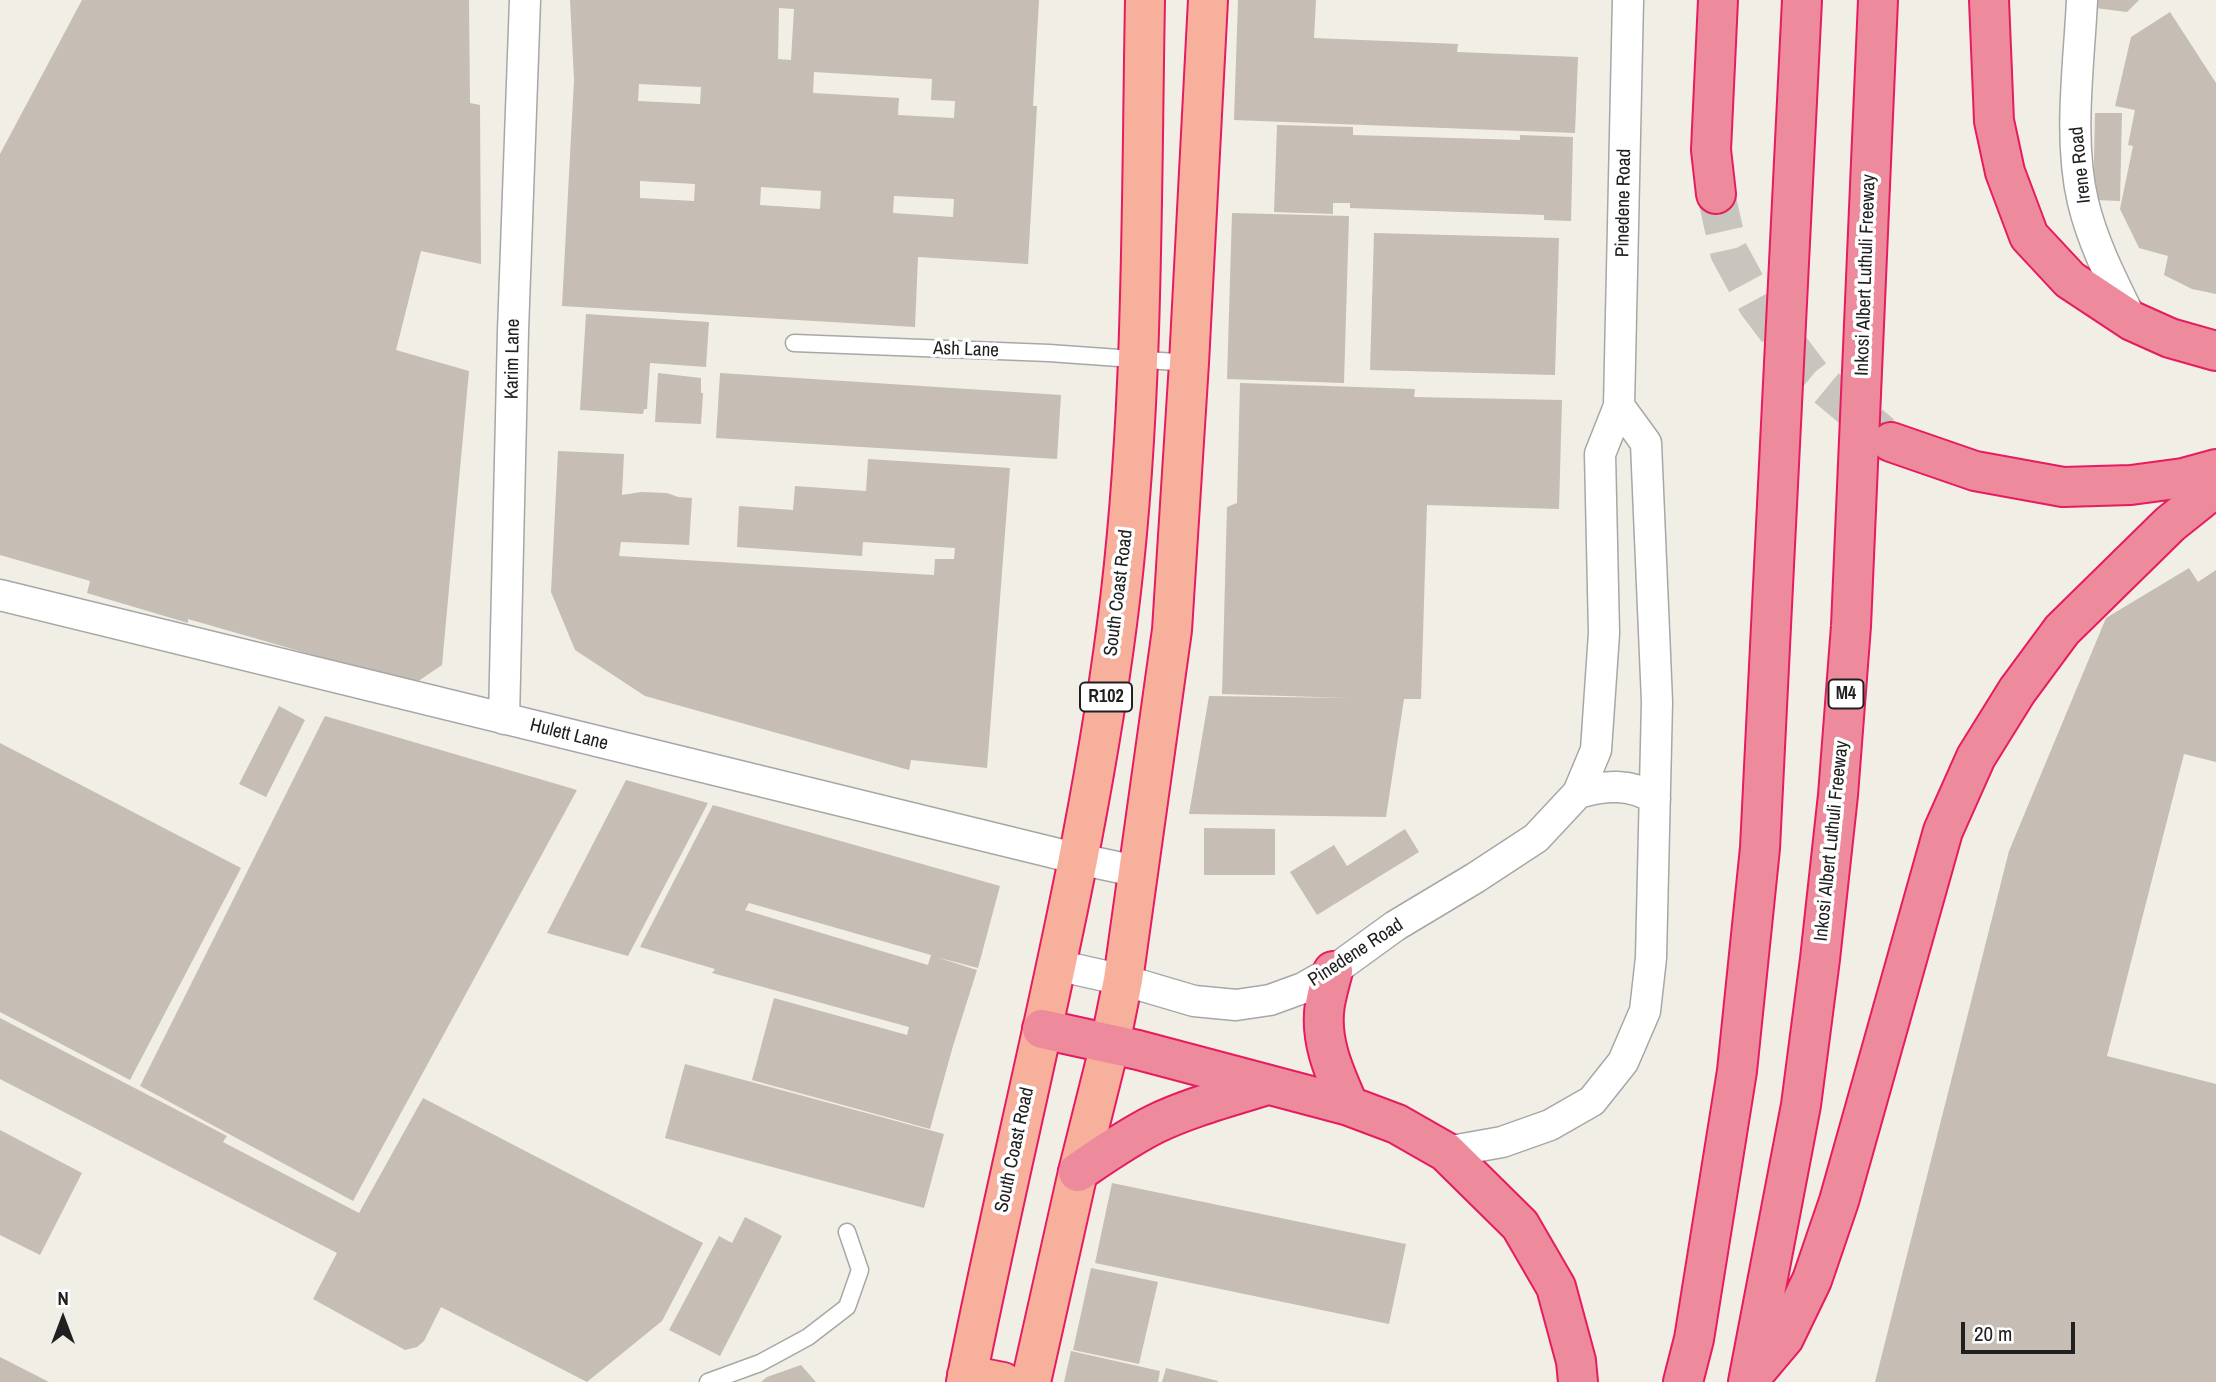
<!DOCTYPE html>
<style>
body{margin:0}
#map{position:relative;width:2216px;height:1382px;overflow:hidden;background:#f1eee6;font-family:"Archivo Narrow",sans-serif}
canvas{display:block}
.north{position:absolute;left:28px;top:1284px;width:70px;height:70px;-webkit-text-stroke:5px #fff;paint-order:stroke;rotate:0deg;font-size:19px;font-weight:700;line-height:28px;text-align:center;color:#202020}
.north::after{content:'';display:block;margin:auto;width:24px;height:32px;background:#202020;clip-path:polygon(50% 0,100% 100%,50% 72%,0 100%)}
.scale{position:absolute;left:1961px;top:1322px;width:114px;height:32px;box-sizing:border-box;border:4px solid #202020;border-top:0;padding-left:9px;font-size:21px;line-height:24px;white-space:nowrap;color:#202020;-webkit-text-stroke:5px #fff;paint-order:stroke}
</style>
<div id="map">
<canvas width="2216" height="1382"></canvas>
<div class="north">N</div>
<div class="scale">20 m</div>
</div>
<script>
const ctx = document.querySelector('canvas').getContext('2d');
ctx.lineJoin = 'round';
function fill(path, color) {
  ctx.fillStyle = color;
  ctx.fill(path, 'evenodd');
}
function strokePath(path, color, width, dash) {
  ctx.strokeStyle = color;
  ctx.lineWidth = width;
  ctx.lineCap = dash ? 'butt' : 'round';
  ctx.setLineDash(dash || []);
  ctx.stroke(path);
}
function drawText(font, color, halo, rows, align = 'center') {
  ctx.font = font + ' "Archivo Narrow",sans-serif';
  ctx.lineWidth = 7;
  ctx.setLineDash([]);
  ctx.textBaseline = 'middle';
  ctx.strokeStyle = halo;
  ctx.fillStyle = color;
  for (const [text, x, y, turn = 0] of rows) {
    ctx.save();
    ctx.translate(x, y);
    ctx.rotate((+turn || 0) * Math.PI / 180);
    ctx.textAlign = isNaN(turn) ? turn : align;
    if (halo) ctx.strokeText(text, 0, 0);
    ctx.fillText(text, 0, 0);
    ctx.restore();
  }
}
const building = new Path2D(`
 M82 0H469L470 103 480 105 481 264 421 251 396 350 469 371 442 665 414 684 188 619V623L87 593 90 581 0 555V154Z
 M570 0H1039L1033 106H1037L1028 264 918 257 915 327 562 306 574 80ZM779 8 794 9 791 60 778 59ZM814 72 932 79 931 100 955 101 954 118 898 115 899 98 813 93ZM639 84 701 87 700 104 638 101ZM640 181 695 184 694 201 640 198ZM761 187 821 191 820 209 760 205ZM894 196 954 199 953 217 893 213Z
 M1238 0H1316L1314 38 1458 44 1457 52 1578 57 1575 133 1234 120Z
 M2096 0H2139L2127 12 2095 8Z
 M2170 12 2216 83V294L2192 289 2164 275 2168 256 2139 248 2120 209 2133 146 2128 145 2135 110 2115 106 2131 37Z
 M2095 113H2122L2120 201 2093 200Z
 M1277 125 1353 127V135L1520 140V135L1573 137 1571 221 1544 220V215L1350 208V203H1333V214L1274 212Z
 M1232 213 1349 216 1344 383 1227 379Z
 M1374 233 1559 238 1555 375 1370 370Z
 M586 314 709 322 706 367 650 363 647 409H644L643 414 580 410Z
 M658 373 701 378V393H703L701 424 655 422Z
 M720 373 1061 395 1057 459 716 438Z
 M1240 383 1415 389 1414 397 1562 400 1559 509 1427 505 1421 699H1404L1386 817 1189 814 1209 696 1349 698 1222 694 1227 507 1237 503Z
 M558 451 624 454 622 495 641 492 667 493 678 497 692 498 689 545 621 542 619 556 934 575 935 559H954L955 548 863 542 862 556 737 547 739 506 793 510 795 486 866 491 868 459 1010 468 987 768 911 760 909 770 645 696 575 650 551 592Z
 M2189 568 2198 582 2216 570V762L2184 754 2107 1056 2216 1084V1382H1875L2009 851 2106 618Z
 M279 706 305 720 266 797 239 784Z
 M325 716 577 790 353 1201 140 1086Z
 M0 743 241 868 130 1080 0 1012Z
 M626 780 708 803 628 956 547 933Z
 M713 805 1000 886 978 968 936 957 977 970 953 1046 930 1129 752 1080 774 998 907 1035 909 1027 712 973 715 969 640 947ZM749 903 931 955 928 965 745 910Z
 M1204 828 1275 829V875H1204Z
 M1405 829 1419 852 1317 915 1290 872 1334 845 1347 866Z
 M0 1018 227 1136 223 1142 359 1213 423 1098 703 1243 662 1321 587 1382 441 1307 424 1341 417 1347 405 1350 313 1299 337 1253 0 1079Z
 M685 1064 944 1134 924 1208 665 1138Z
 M0 1130 82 1173 40 1255 0 1235Z
 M1112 1183 1406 1244 1389 1324 1095 1263Z
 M745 1217 782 1236 720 1356 669 1330 719 1236 732 1243Z
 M1091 1268 1158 1282 1139 1364 1073 1350Z
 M1071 1351 1160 1371 1158 1382H1064Z
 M0 1357 49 1382H0Z
 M801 1365 816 1382H761L767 1377Z
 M1166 1368 1218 1381V1382H1162Z`);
const motorwayTunnel = new Path2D(`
 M1716 194 1729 252 1757 304 1811 375 1882 434`);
const service = new Path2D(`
 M794 343 1049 353 1189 363
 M708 1382 760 1363 808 1337 847 1307 860 1270 847 1232`);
const minor = new Path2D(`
 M2082 0C2079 65 2068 138 2083 202 2093 244 2113 282 2132 321
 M0 595 1079 859 1140 872
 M504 719 513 331 525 0
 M1578 793C1605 785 1631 783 1655 799
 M1056 965 1123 980 1194 1001 1236 1005 1270 1000 1303 988 1333 971 1395 926 1475 878 1536 838 1578 793 1596 750 1604 633 1600 454 1619 406 1628 0
 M1446 1152 1502 1142 1550 1125 1592 1101 1623 1062 1645 1011 1651 958 1657 702 1646 443 1619 406`);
const trunk = new Path2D(`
 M967 1375 1003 1382
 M966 1382C1016 1129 1084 880 1117 624 1144 418 1141 208 1145 0
 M1031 1382 1078 1172 1110 1044 1123 980 1172 630 1189 363 1208 0`);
const motorway = new Path2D(`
 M1989 0 1994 121 2005 172 2029 236 2070 280 2132 321 2170 338 2216 351
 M1716 194 1711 150 1718 0
 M1891 442 1975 471 2063 487 2131 485 2183 478 2216 469
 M1333 971C1330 982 1327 993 1325 1004 1319 1041 1335 1074 1349 1106
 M1042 1029 1138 1050 1349 1106 1397 1124 1446 1152 1520 1225 1556 1287 1576 1361 1578 1382
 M1078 1172C1103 1155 1127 1138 1155 1124 1190 1107 1230 1097 1267 1085
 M1752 1376 1784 1338 1812 1280 1839 1201 1943 831 1976 757 2017 691 2062 630 2170 524 2216 487
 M1683 1382 1694 1339 1737 1071 1760 848 1802 0
 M1748 1382 1801 1105 1820 959 1838 795 1851 626 1878 0`);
const shields = [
 [1846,694,35],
 [1106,697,52]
];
const shieldNames = [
 ["M4",1846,694],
 ["R102",1106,697]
];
const streetNames = [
 ["Irene Road",2081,165,-96],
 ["Pinedene Road",1624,203,-89],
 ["Inkosi Albert Luthuli Freeway",1866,275,-88],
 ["Ash Lane",966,350,2],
 ["Karim Lane",513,359,-89],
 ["South Coast Road",1119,593,-83],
 ["Hulett Lane",569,735,14],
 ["Inkosi Albert Luthuli Freeway",1832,841,-84],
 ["Pinedene Road",1356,953,-33],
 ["South Coast Road",1015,1150,-78]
];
fill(building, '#c6bdb5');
strokePath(motorwayTunnel, '#c7c5be', 38, [38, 19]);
strokePath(service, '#a7a7a7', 19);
strokePath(minor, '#a7a7a7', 33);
strokePath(trunk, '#e71b60', 42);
strokePath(motorway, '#e71b60', 42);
strokePath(service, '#fff', 16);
strokePath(minor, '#fff', 30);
strokePath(trunk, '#f6b09c', 38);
strokePath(motorway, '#ed8a9b', 38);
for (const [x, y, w] of shields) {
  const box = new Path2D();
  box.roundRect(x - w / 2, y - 14.5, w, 29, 5);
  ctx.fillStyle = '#fff';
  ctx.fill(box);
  strokePath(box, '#202020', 2);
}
drawText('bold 18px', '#202020', null, shieldNames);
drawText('19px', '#202020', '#fff', streetNames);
</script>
